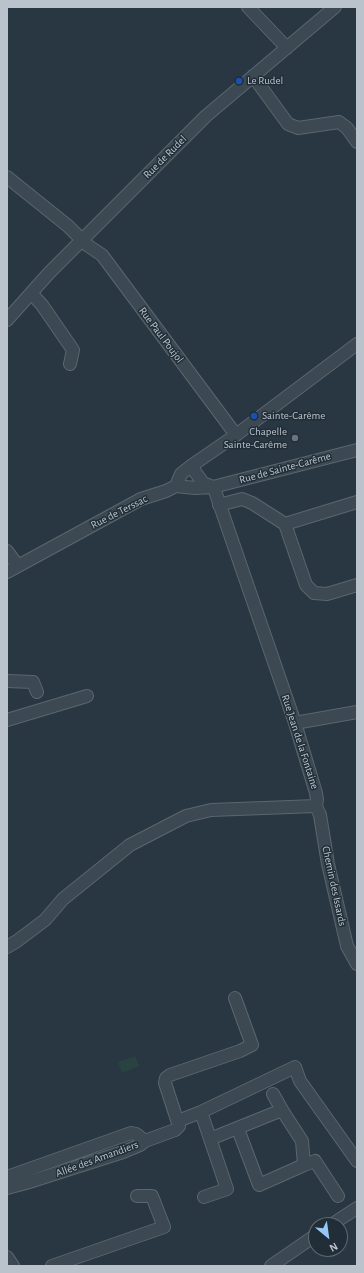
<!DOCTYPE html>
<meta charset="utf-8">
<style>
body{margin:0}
#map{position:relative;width:364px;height:1273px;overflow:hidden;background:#283742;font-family:"Alegreya Sans",sans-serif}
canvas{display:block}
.frame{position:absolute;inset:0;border:8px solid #bac3cc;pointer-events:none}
.north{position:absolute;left:308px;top:1217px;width:40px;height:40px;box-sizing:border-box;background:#212e37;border:1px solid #5e6a73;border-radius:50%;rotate:151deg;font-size:11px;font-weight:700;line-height:16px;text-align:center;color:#bac3cc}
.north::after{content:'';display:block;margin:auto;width:14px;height:18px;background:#96c8f5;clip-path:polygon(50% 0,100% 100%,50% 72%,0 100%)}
</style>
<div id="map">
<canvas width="364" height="1273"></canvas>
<div class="frame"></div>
<div class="north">N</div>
</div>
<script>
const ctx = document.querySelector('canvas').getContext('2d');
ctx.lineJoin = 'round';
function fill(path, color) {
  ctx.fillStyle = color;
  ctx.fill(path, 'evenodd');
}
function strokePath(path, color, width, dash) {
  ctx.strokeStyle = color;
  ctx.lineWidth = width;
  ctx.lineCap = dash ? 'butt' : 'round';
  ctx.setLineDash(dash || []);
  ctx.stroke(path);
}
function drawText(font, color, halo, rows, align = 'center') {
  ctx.font = font + ' "Alegreya Sans",sans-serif';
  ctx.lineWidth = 3;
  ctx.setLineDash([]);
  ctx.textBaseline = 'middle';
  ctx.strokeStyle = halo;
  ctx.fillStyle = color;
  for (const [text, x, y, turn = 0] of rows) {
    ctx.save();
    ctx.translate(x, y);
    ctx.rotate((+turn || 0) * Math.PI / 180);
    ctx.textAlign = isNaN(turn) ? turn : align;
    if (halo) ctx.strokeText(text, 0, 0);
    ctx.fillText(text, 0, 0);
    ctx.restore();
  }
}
const green = new Path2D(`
 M135 1056 139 1066 122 1073 118 1062Z`);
const minor = new Path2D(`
 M248 7 287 48
 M253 76 288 124 298 128 339 122 347 128 357 142
 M7 177 68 226 87 245 102 255 236 435
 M31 293 42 305 73 350 70 364
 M7 320 49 273 206 116 335 7
 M176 486 195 488 213 487 357 450
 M219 505 242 499 252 503 285 524 306 585 314 593 327 594 357 585
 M285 524 357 502
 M7 551 18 566
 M7 572 141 499 166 491 176 486 181 474 191 466 236 435 357 344
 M7 681 33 682 37 692
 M7 720 87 696
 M295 723 357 712
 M316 806 320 815 328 864 347 946 357 964
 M7 947 17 941 45 920 63 899 130 845 186 816 211 810 316 806 317 799 316 793 295 723 215 491 213 487 203 483 191 466
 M273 1094 282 1110
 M201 1112 227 1189 204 1197
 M178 1121 201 1112 295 1067 300 1081 357 1161
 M210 1139 282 1110 302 1141 304 1165 259 1185 238 1129
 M304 1165 315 1161 338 1196
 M7 1177 131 1133 136 1134 145 1141
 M7 1188 26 1183 123 1152 140 1145 145 1141 175 1130 179 1126 165 1083 166 1078 170 1075 240 1051 252 1045 235 998
 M331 1225 357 1208
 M7 1257 13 1266
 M52 1266 164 1227 152 1196H137
 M271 1266 316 1235`);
const markers = [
 [239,81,4,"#1a4fb4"],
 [254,416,4,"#1a4fb4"],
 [295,438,4,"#6b7280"]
];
const poiNames = [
 ["Le Rudel",247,81],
 ["Sainte-Carême",262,416],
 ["Chapelle",287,432,"right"],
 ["Sainte-Carême",287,445,"right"]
];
const streetNames = [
 ["Rue de Rudel",165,157,-45],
 ["Rue Paul Poujol",161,335,53],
 ["Rue de Sainte-Carême",285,468,-15],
 ["Rue de Terssac",119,512,-27],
 ["Rue Jean de la Fontaine",300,742,72],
 ["Chemin des Issards",334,886,78],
 ["Allée des Amandiers",97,1159,-20]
];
fill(green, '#2a4342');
strokePath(minor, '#5b666f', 14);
strokePath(minor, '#3c4952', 12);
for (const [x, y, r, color] of markers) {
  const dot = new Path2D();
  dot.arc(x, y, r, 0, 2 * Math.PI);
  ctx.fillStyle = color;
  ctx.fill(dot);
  strokePath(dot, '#212e37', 1.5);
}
drawText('11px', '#bac3cc', '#212e37', poiNames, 'left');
drawText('11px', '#bac3cc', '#212e37', streetNames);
</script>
